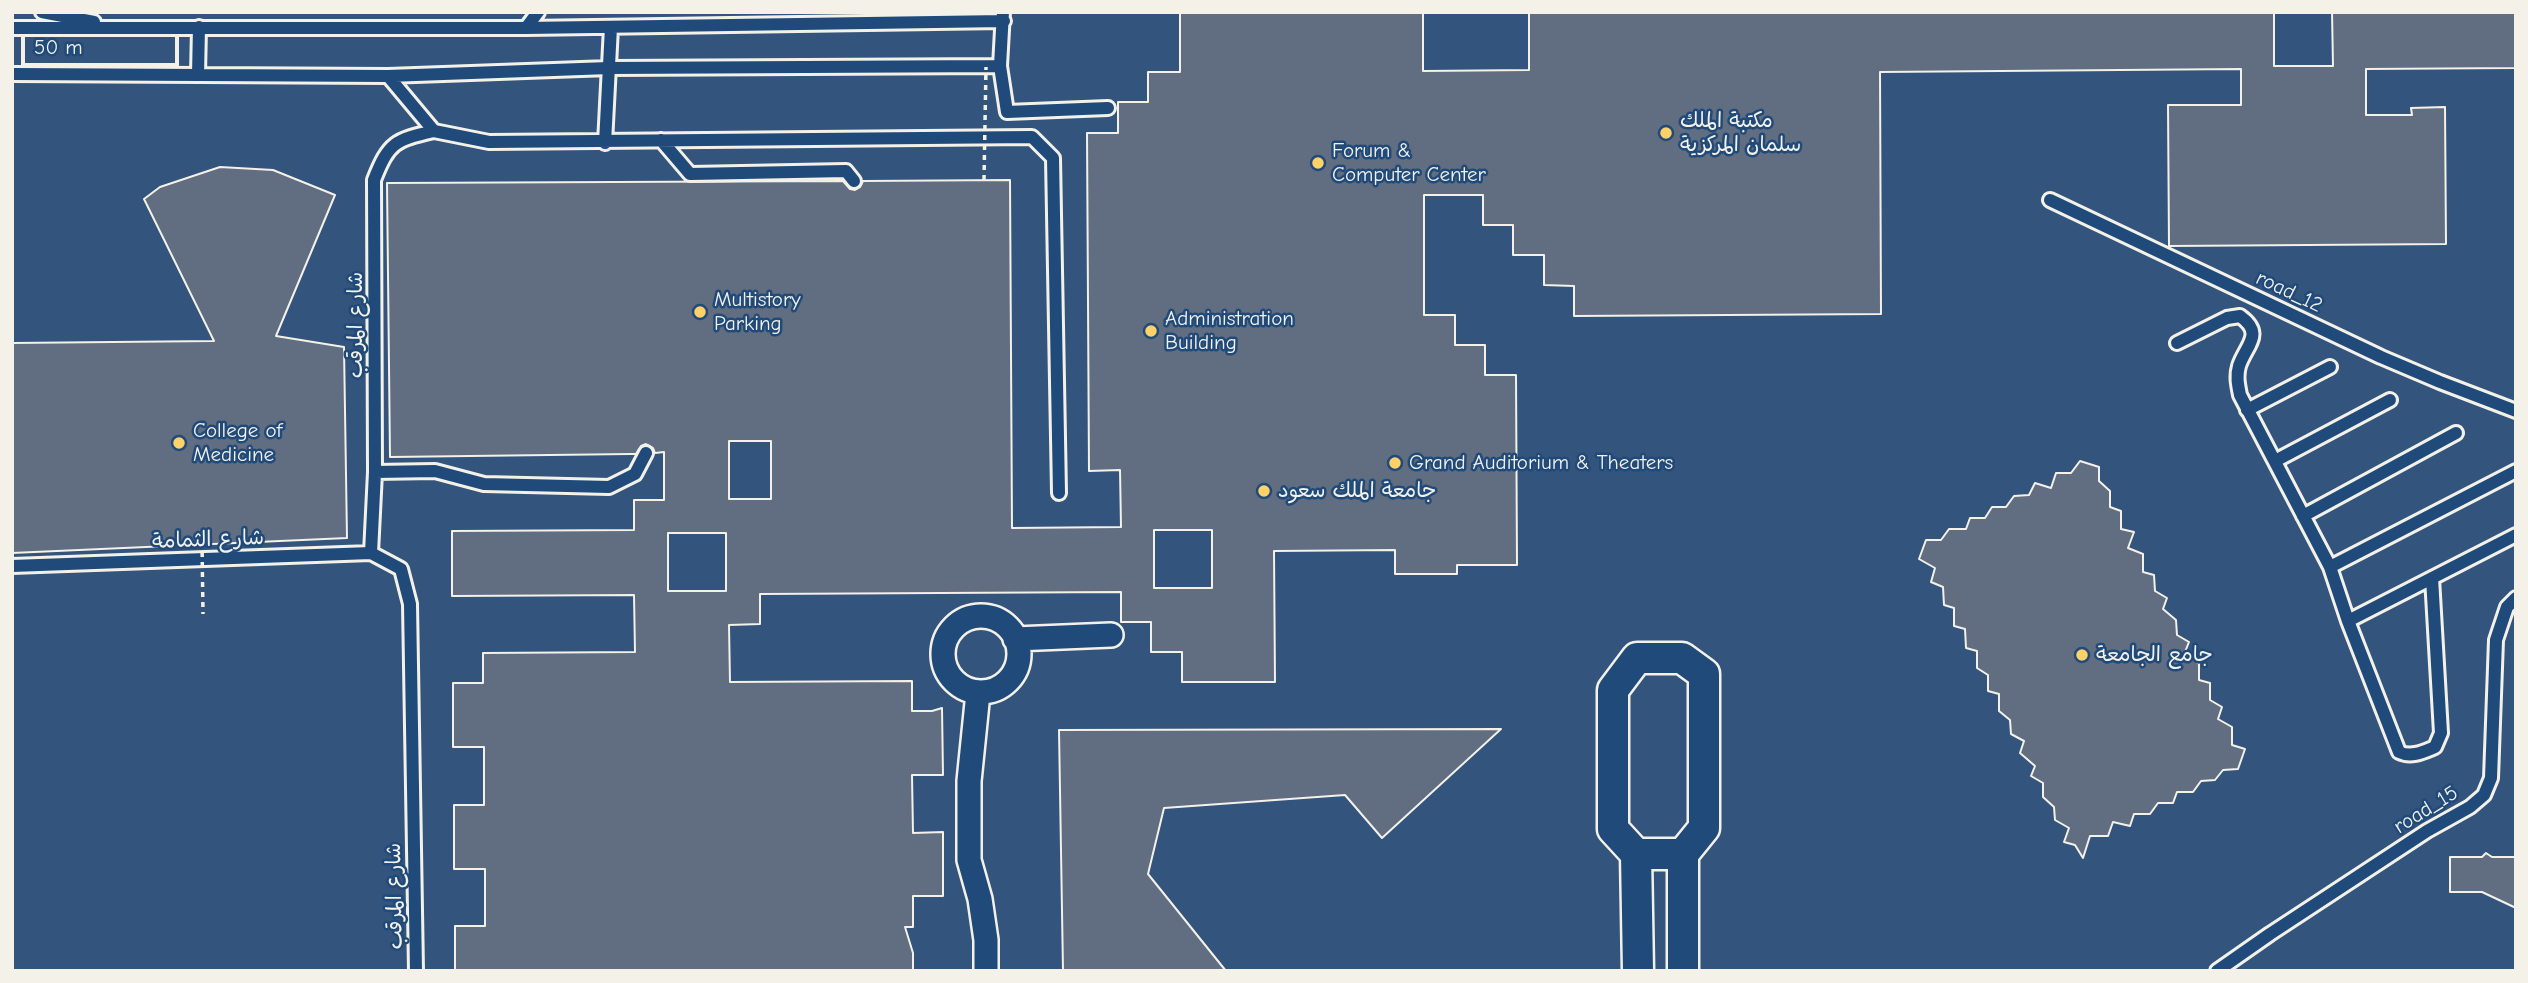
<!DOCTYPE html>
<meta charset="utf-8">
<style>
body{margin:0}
#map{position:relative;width:2528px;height:983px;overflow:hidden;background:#1f4a7a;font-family:"Comic Neue",sans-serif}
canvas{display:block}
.frame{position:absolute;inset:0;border:14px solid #f4f1e8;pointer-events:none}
.scale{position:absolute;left:21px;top:35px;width:158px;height:32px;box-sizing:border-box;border:4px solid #f4f1e8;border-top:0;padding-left:9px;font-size:21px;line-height:24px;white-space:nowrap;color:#f4f1e8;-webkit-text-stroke:5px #1f4a7a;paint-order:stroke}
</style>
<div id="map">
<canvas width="2528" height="983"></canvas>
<div class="frame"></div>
<div class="scale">50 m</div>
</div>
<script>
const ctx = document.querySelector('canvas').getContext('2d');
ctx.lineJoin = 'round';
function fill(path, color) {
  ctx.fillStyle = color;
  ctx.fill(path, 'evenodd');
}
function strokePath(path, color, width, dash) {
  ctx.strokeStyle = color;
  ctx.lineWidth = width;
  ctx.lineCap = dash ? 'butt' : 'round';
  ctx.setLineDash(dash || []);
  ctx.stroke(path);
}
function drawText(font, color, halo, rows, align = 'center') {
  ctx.font = font + ' "Comic Neue","Playpen Sans Arabic",sans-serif';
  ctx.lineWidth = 5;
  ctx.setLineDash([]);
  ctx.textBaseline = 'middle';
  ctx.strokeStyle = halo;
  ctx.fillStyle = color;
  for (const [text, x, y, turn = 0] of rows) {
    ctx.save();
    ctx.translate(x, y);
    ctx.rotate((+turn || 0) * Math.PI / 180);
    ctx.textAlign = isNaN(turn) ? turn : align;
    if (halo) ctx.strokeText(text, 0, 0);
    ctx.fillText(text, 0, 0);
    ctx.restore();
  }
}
const built = new Path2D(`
 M12 12H2516V971H12Z`);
const building = new Path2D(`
 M1180 12H1423V71L1529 70V12H2274V66H2333L2332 12H2516V68L2366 69V115H2412L2411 108 2445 107 2446 244 2169 246 2168 105H2241V69L1880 72 1881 314 1574 316V286L1544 285V255H1513V225H1483V195H1424V315H1455V345H1485V375H1516L1517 565H1457V574H1395V550L1274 551 1275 682H1182V652H1151V622H1121V592L760 594V624L729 625 730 682 912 681V711H932L942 708 943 775H912L913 833 943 832V896H913V927H905L913 953V971H455V926H485V869H454V805H484V747H453V683H483V653L635 652 634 595 452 596V531L634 530V500H664V452L655 453 653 448 646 444 641 446 636 454H630L390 457 387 183 843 181 850 189 855 190 860 187 863 181 1010 180 1012 528 1121 527 1120 470 1089 471 1087 133H1118V102H1148V72H1180ZM729 441H771V499H729ZM1154 530H1212V588H1154ZM668 533H726V591H668Z
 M220 167 273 170 335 195 276 336 344 347 347 538 12 553V343L214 341 144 199 160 187Z
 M2080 461 2099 467V481L2110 491V507L2121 511V529L2134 532 2128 548 2143 554V572L2154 575 2155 591 2167 598 2163 609 2176 620 2177 635 2189 642 2185 652 2199 664V680L2210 683V700L2222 707 2218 719 2232 727V745L2245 749 2238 769 2223 770 2215 780 2201 781 2193 792H2177L2173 803H2158L2150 814H2134L2130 826 2113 822 2108 836H2090L2083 858 2075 845 2064 842 2069 828 2055 820 2054 807 2043 797V783L2031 776 2035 766 2020 753 2024 741 2011 734 2010 720 1999 711V694L1988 691V675L1977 668V651L1966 648 1965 629 1954 626V608L1944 605 1943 587 1931 582 1935 568 1919 559 1926 540H1941L1949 529H1966L1970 518H1985L1992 507H2006L2014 496 2029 495 2035 483 2051 488 2056 473H2071Z
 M1501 729 1382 838 1345 795 1164 808 1148 874 1226 971H1063L1059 730Z
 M2486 853 2492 857H2516V908L2482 892H2450V857H2482Z`);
const service = new Path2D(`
 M42 12 94 22
 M1003 12 1000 66 1007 112 1108 108
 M12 28H526L1004 21
 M526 28 538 12
 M12 74 388 76 609 68 1000 66
 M198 75 199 27
 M388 76 434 131 489 142 1032 137 1053 158 1059 493
 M661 140 690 174 846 171 854 181
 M605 143 611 27
 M2050 200 2381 357 2440 382 2516 411
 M2177 343 2227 318 2240 316C2265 334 2246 345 2239 366 2236 376 2238 385 2240 395L2330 567 2348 621 2399 752C2411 758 2423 752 2435 747L2441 733 2432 578
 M2247 410 2330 367
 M2275 461 2390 400
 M375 472 435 471 484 484 609 487 635 474 646 453
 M2303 516 2456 433
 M371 553 375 472 374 180C389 142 395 140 434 131
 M12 566 371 553 401 569 410 604 416 971
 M2330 567 2516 471
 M2348 621 2516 535
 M2217 971 2270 934 2427 831 2470 807 2484 795 2491 778 2496 640 2507 607 2516 598`);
const minor = new Path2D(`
 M943 654a38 38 0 1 1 76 0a38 38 0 1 1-76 0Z
 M1015 639 1111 635
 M978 693 969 781V860L980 899 986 940V971`);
const tertiary = new Path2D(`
 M1636 854H1683L1704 828V674L1682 658H1637L1613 690V829L1636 854 1638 971
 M1683 971V854`);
const pathBridge = new Path2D(`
 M984 180 986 67
 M202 542 203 614`);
const markers = [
 [1666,133,7,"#ffd166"],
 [1318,163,7,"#ffd166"],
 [700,312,7,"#ffd166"],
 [1151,331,7,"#ffd166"],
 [179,443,7,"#ffd166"],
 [1395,463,7,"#ffd166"],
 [1264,491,7,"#ffd166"],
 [2082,655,7,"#ffd166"]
];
const poiNames = [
 ["مكتبة الملك",1680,121],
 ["سلمان المركزية",1680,145],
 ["Forum &",1332,151],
 ["Computer Center",1332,175],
 ["Multistory",714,300],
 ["Parking",714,324],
 ["Administration",1165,319],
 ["Building",1165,343],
 ["College of",193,431],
 ["Medicine",193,455],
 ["Grand Auditorium & Theaters",1409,463],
 ["جامعة الملك سعود",1278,491],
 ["جامع الجامعة",2096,655]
];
const streetNames = [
 ["road_12",2289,292,25],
 ["شارع المرقب",356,325,-90],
 ["شارع الثمامة",208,540,-2],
 ["road_15",2426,810,-32],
 ["شارع المرقب",395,896,-91]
];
fill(built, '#33547c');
fill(building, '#616d81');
strokePath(building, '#f4f1e8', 2);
strokePath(service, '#f4f1e8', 18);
strokePath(minor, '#f4f1e8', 28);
strokePath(tertiary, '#f4f1e8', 35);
strokePath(service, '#1f4a7a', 12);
strokePath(minor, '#1f4a7a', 23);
strokePath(tertiary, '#1f4a7a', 30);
strokePath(pathBridge, '#f4f1e8', 3.5, [5, 5]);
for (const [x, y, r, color] of markers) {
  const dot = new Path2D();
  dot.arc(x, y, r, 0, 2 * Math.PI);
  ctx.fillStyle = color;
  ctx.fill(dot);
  strokePath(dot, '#1f4a7a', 2.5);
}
drawText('21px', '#f4f1e8', '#1f4a7a', poiNames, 'left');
drawText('21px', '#f4f1e8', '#1f4a7a', streetNames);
</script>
